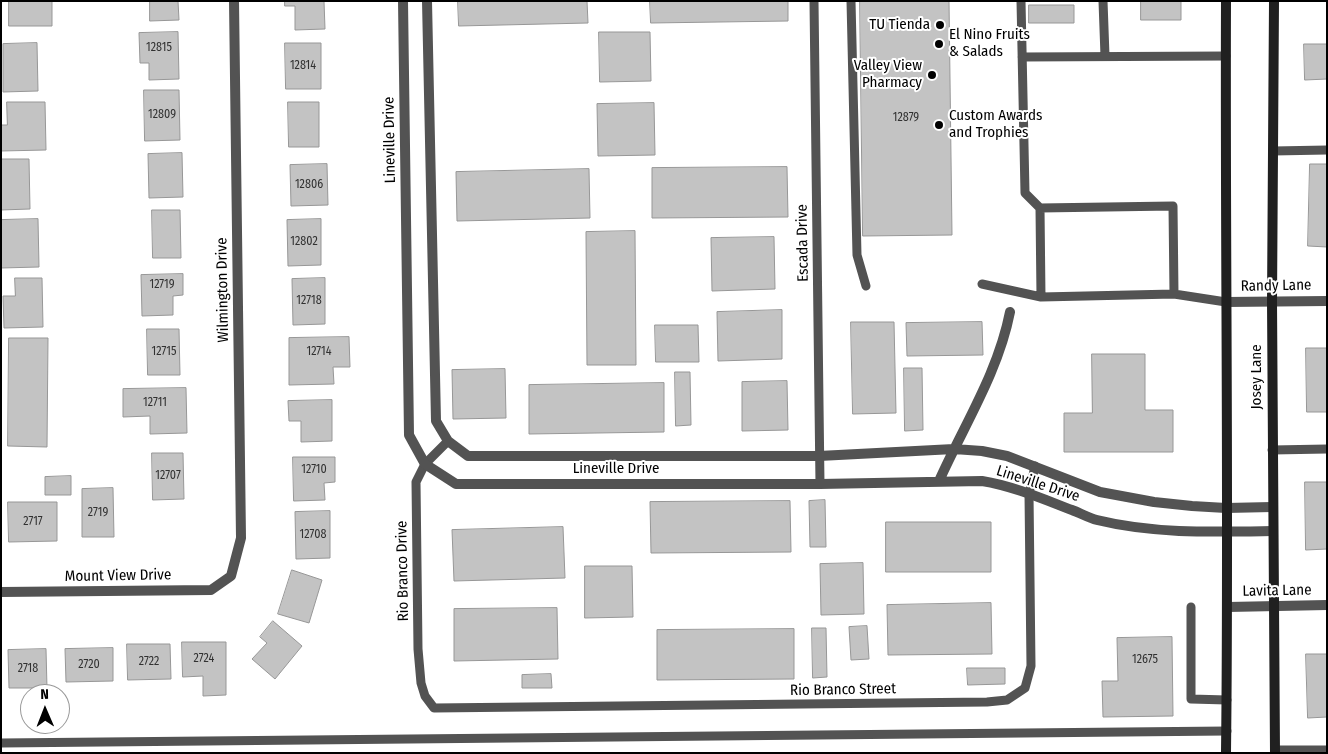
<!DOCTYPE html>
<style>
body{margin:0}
#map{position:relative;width:1328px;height:754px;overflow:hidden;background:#fff;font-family:"Fira Sans Condensed",sans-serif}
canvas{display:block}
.frame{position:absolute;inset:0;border:2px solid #000;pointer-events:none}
.north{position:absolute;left:20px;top:684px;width:50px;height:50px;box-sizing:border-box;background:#fff;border:1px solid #999;border-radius:50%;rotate:359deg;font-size:14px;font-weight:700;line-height:20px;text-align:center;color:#000}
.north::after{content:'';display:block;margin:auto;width:18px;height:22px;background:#000;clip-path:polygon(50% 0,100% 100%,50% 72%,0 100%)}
</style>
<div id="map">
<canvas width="1328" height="754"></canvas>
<div class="frame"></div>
<div class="north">N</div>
</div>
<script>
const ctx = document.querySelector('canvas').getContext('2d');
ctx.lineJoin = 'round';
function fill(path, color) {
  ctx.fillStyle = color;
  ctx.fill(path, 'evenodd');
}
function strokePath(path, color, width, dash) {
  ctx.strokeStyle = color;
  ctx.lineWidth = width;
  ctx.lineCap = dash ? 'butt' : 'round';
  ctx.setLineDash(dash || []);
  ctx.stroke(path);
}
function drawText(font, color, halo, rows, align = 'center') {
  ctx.font = font + ' "Fira Sans Condensed",sans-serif';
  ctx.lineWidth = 4;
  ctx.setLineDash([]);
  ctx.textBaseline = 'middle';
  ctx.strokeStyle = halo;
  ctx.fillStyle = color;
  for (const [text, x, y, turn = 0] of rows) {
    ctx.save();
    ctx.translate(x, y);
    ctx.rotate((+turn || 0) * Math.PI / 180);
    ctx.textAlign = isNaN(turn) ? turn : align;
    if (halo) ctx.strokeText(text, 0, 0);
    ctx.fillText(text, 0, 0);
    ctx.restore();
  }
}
const building = new Path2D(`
 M9 1H52V26H9Z
 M150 1H178L179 20 150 21Z
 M285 1H324L325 29 295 30V6H285Z
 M458 1H587L588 23 459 26Z
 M650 1H788V21L651 23Z
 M860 1H949L952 235 863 236Z
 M1141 1H1181V20H1141Z
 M1029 5H1074V23H1029Z
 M178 32 179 79 149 80V63H140L139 33Z
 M599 32H650L651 81 600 82Z
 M37 43 38 91 3 92V44Z
 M285 43H321V89H286Z
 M1304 44H1327V79L1305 80Z
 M144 90H179L180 140 145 141Z
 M7 102H45L46 150 1 151V125H7Z
 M288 102H319V147H289Z
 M654 103 655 155 598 156 597 104Z
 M182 153 183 197 149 198 148 154Z
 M1 159H29L30 209 1 210Z
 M327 164 328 205 291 206 290 165Z
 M1310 164H1327V247L1308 246Z
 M787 167 788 217 652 218V168Z
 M589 169 590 218 457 221 456 172Z
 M152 210H180L181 258H153Z
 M38 219 39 267 1 268V220Z
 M321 219V265L288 266 287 220Z
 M635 231 636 365H587L586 232Z
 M774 237 775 289 712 291 711 238Z
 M183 274V295L173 296V315L142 316 141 275Z
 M15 278H42L43 327 4 328 3 296H15Z
 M325 278V324L293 325 292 279Z
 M782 310V359L718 361 717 312Z
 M851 322H894L896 413 853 414Z
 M982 322 983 355 907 356 906 323Z
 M655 325H698L699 362H656Z
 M147 329H179L180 375H148Z
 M349 337 350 367H333L334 384 289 385V338Z
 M9 338H48L47 447 8 446Z
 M1306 348H1327V412H1307Z
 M1092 354H1145V410H1173V452H1064V413H1092Z
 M904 368H922L923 430 905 431Z
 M505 369 506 418 453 419 452 370Z
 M675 372H690L691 425 676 426Z
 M787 381 788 430 742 431V382Z
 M664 383V432L529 434V385Z
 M186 388 187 433 150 434V416L123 417V389Z
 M332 400V441L301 442V421H289L288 401Z
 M152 453H183L184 499 153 500Z
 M293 457H335V482L324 483 325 500 294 501Z
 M71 476V495H45V477Z
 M1305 482H1327V549L1306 550Z
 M113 488 114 537H82V489Z
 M825 500 826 547H810L809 501Z
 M790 501 791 552 651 553 650 502Z
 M8 502H57V541L9 542Z
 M330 511V558L296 559 295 512Z
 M886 522H991V572H886Z
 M563 527 565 578 454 581 452 530Z
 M863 563 864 614 821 615 820 564Z
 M585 566H632L633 617 585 618Z
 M292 570 322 580 309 623 278 614Z
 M991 603 992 654 888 655 887 605Z
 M557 608 558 659 454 661V609Z
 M273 621 302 646 275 679 252 659 267 643 260 637Z
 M867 626 869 659 851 660 849 627Z
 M812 628H826L827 677 813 678Z
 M794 629V679L657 680V630Z
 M1172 637 1173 716 1103 717 1102 681H1118L1117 638Z
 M182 642H226V695L203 696V676L183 677Z
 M127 644H170L171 679 128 680Z
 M113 648V681L66 682 65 649Z
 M46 649 47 688H9L8 650Z
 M1306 654H1327V717L1308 718Z
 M967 668H1005V684L968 685Z
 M551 674 552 688H522V675Z`);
const service = new Path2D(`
 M814 1 820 484
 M851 1 857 255 866 286
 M1021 1 1025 193 1040 208 1041 297
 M1103 1 1105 56
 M1022 57 1226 56
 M1273 151 1327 150
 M1040 208 1173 206 1174 294
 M982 284 1041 297 1174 294 1226 302
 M448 441 425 464 416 482 418 649 421 683 425 696 434 708 987 702 1007 700 1025 688 1031 666 1029 494 1035 466
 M1272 450 1327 449
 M1191 607V699L1227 700
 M1 743 1227 731
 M1275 750H1327`);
const minor = new Path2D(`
 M403 1 409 435 425 464 456 484H820L982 481C1013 486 1043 499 1072 510 1080 513 1089 518 1097 520 1154 534 1214 532 1272 531
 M427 1 436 421 448 441 468 456H819L954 449 982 451 1007 456 1100 492 1154 502 1192 506 1226 508 1272 507
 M1226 302 1327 301
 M939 481C964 425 998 373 1010 312
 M1 592 211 590 231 576 241 538 234 1
 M1228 607 1327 605`);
const secondary = new Path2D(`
 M1226 1C1225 252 1229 502 1226 753
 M1274 1 1272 301 1275 753`);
const markers = [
 [940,25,5,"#000"],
 [939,44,5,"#000"],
 [932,75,5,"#000"],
 [939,125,5,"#000"]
];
const numberNames = [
 ["12815",159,48],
 ["12814",303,66],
 ["12809",162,115],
 ["12879",906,118],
 ["12806",309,185],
 ["12802",304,242],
 ["12719",162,285],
 ["12718",309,301],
 ["12715",164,352],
 ["12714",319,352],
 ["12711",155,403],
 ["12710",314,470],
 ["12707",168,476],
 ["2719",98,513],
 ["2717",33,522],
 ["12708",313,535],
 ["2724",204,659],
 ["12675",1145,660],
 ["2722",149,662],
 ["2720",89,665],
 ["2718",28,669]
];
const poiNames = [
 ["TU Tienda",930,25],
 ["El Nino Fruits",949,35,"left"],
 ["& Salads",949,52,"left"],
 ["Valley View",922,66],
 ["Pharmacy",922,83],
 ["Custom Awards",949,116,"left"],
 ["and Trophies",949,133,"left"]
];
const streetNames = [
 ["Lineville Drive",390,140,-91],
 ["Escada Drive",803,243,-91],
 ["Randy Lane",1276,286,-1],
 ["Wilmington Drive",223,290,-91],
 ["Josey Lane",1257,377,-90],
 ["Lineville Drive",616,469],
 ["Lineville Drive",1038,484,18],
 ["Rio Branco Drive",403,571,-91],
 ["Mount View Drive",118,576,-1],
 ["Lavita Lane",1277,591,-1],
 ["Rio Branco Street",843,690,-1]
];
fill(building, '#c3c3c3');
strokePath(building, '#979797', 1);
strokePath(service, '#535353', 9);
strokePath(minor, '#535353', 10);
strokePath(secondary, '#202020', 10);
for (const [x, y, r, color] of markers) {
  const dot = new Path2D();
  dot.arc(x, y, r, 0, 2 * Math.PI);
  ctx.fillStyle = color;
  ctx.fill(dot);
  strokePath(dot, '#fff', 2);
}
drawText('12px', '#313131', null, numberNames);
drawText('15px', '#000', '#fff', poiNames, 'right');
drawText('15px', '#000', '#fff', streetNames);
</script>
